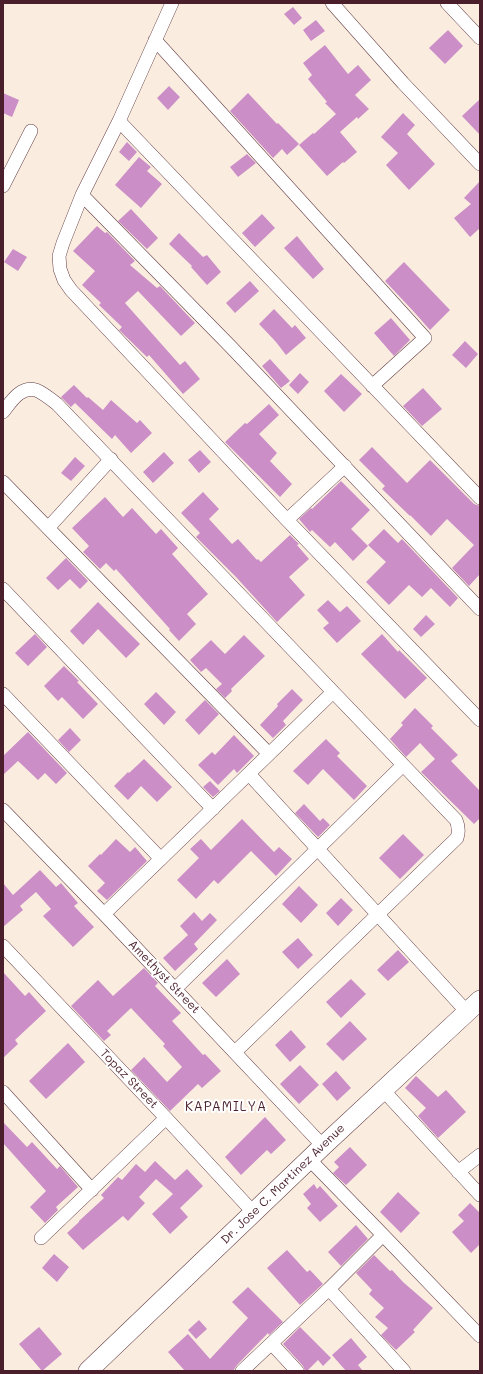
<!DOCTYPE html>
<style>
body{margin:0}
#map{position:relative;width:483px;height:1374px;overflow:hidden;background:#faeddf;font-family:Mali,sans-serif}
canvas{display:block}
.frame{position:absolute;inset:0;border:4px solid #4a1f2b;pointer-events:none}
</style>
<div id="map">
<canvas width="483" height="1374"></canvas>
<div class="frame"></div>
</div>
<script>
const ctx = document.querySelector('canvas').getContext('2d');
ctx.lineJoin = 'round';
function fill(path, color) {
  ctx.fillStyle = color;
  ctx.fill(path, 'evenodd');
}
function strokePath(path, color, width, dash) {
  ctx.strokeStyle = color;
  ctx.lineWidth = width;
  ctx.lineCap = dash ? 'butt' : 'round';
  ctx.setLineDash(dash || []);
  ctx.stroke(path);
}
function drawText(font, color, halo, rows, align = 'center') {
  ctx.font = font + ' Mali,sans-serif';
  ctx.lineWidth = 4;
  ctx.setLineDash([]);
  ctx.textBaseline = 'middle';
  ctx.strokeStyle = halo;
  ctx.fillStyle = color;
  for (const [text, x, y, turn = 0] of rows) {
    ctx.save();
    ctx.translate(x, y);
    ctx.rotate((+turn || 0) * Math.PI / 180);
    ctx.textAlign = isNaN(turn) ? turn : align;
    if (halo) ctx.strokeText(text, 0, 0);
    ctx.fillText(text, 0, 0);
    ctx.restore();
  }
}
const building = new Path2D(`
 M293 7 302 18 294 25 284 14Z
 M316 20 325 31 311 41 303 30Z
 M448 30 463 46 445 64 429 48Z
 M325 45 348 74 358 65 371 80 355 95 369 109 358 119 357 117 340 132 357 152 344 163 343 162 327 176 299 145 313 133 314 134 336 114 325 103 327 102 308 79 312 75 303 63Z
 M169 86 180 97 168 110 157 98Z
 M3 93 19 100 12 117 3 113Z
 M248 93 277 124 278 123 299 144 287 155 282 149 273 158 230 111Z
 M480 99V135L462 116Z
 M403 113 415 125 407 134 435 164 409 190 386 165 398 153 381 137Z
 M127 142 137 152 129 161 119 152Z
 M247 154 256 163 238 177 230 167Z
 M139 157 151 167 147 171 162 184 141 208 115 185Z
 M480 181V228L470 237 454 218 471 204 464 198Z
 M131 209 158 238 147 249 118 221Z
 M262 214 275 228 255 247 242 233Z
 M97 226 105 233 107 232 135 261 130 265 157 288 160 286 195 323 181 336 138 291 125 303 180 365 185 361 200 379 183 394 149 355 147 357 119 330 122 327 99 305 101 303 82 285 95 271 73 251Z
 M179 233 203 257 207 255 221 272 207 285 191 267 192 266 169 244Z
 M297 236 324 269 313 279 284 248Z
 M13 249 27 257 18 271 4 262Z
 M404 262 450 310 430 330 415 313 385 281Z
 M250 281 259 291 235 313 226 303Z
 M274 309 292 328 295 325 306 338 286 355 276 342 259 324Z
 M391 318 410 340 394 356 374 333Z
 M465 341 478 354 466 368 452 355Z
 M270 359 290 381 281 388 262 366Z
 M300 373 309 382 298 394 289 385Z
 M341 374 362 394 344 412 324 391Z
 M74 385 87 398 88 397 103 410 111 400 137 423 140 420 152 433 131 453 115 435 112 439 75 403 71 407 61 397Z
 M423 388 442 409 422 426 403 406Z
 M269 404 279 415 259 434 277 453 270 461 292 484 280 497 225 442 245 423 247 424Z
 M372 447 407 483 430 460 474 504 480 506V574L469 586 452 568 474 545 447 519 431 536 410 515V516L382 489 385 486 359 460Z
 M200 450 211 462 199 473 188 460Z
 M164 452 174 463 153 483 143 472Z
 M75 457 85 466 71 481 61 473Z
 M341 481 370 510 351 529 368 546 353 561 335 542 330 547 312 530 310 532 299 519 311 508 312 509Z
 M203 492 219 509 209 519 232 544 238 539 257 560 258 559 261 562 290 535 299 544 297 545 309 559 289 577 305 595 277 622 236 577 196 537 200 533 181 513Z
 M105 497 123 517 132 508 156 534 161 529 178 548 172 554 208 594 187 614 196 624 179 641 169 630 170 629 116 569 114 571 106 563 100 569 83 552 89 546 72 528Z
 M384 529 398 543 402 539 458 598 450 607 431 588 422 597 409 585 389 605 366 582 386 562 368 545Z
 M66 558 88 581 80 589 70 579 58 590 46 578Z
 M328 600 340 612 347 606 361 621 337 643 323 628 329 623 317 610Z
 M98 602 140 644 126 658 98 629 83 645 70 631Z
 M426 615 435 624 421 637 413 629Z
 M35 634 47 647 28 666 15 653Z
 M382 634 398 652 399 650 427 678 405 699 361 654Z
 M244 635 265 656 231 689 232 691 225 698 216 689 222 684 206 668 201 672 190 660 211 640 225 654Z
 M64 666 79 681 77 682 98 704 83 719 62 697 58 701 44 686Z
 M292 689 303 700 283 721 286 725 273 738 260 725 278 706 277 704Z
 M156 692 176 712 164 725 144 704Z
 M205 700 219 714 199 735 185 720Z
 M415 708 433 726 431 728 458 755 451 761 480 791V818L474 824 421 772 435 759 420 743 406 757 390 739 403 725 401 723Z
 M70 728 81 740 69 752 58 740Z
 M28 732 67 773 56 784 45 773 38 780 18 761 3 775V756Z
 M234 735 254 756 237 773 234 769 218 785 198 765 212 752 215 755Z
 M326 739 340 753 337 756 367 786 354 800 323 769 308 785 293 771Z
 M144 759 172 787 157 802 141 786 128 800 114 786 128 772 129 773Z
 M210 781 220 791 213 797 203 787Z
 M304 804 320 821 323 818 330 825 318 837 295 813Z
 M242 819 274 852 279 847 292 859 276 876 251 851 218 884 214 880 196 899 177 880 199 858 190 849 201 839 211 850Z
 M403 834 424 855 400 879 379 858Z
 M116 839 130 852 135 847 147 861 107 900 97 891 105 883 88 866 100 854 101 855Z
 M40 870 56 887 61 883 78 903 74 906 94 927 73 947 43 916 51 909 36 892 20 906 23 910 3 927V883L13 895Z
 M299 886 318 905 301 923 282 904Z
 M341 898 353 910 338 926 326 913Z
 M194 912 202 921 210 913 217 920 194 944 198 949 175 971 163 958 188 935 180 926Z
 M298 938 313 955 298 969 282 952Z
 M398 950 409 962 388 981 377 970Z
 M227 959 240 974 216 997 202 983Z
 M144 968 158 983 155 986 181 1013 172 1021 203 1055 205 1054 221 1071 202 1088 198 1084 170 1111 131 1070 144 1057 167 1082 182 1067 163 1046 165 1044 131 1008 107 1031 111 1035 104 1041 71 1006 98 980 113 996Z
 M3 972 25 996 29 992 46 1011 15 1040 18 1044 3 1058Z
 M351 979 366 994 341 1018 326 1002Z
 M350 1021 367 1039 343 1061 326 1044Z
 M291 1030 306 1047 290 1062 275 1045Z
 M68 1043 85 1062 46 1099 29 1081Z
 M300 1065 319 1085 299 1104 280 1084Z
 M336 1071 351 1088 337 1101 322 1084Z
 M416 1076 438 1097 446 1090 466 1112 438 1138 418 1116 426 1108 405 1088Z
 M265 1117 286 1140 271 1154 267 1150 241 1175 225 1157Z
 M3 1122 27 1147 32 1142 57 1169 60 1166 78 1187 56 1207 58 1210 45 1223 30 1207 46 1191 3 1143Z
 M350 1147 367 1165 346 1185 333 1173 339 1167 334 1162Z
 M155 1161 175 1180 187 1169 203 1186 180 1208 188 1217 170 1234 152 1214 173 1194 156 1179 139 1197 145 1203 128 1221 123 1216 83 1250 67 1233 79 1222V1221L104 1198 101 1195 118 1177 122 1180 136 1164 145 1172Z
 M314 1184 317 1189 320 1186 338 1206 320 1222 307 1208 311 1204 303 1194Z
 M398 1192 420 1213 401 1233 380 1212Z
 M470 1203 480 1213V1244L471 1253 452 1232 464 1221 458 1215Z
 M356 1225 368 1239 341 1266 328 1252Z
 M287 1250 307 1272 310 1270 323 1284 300 1305 267 1268Z
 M54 1254 69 1267 57 1282 42 1268Z
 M374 1255 390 1271 392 1270 403 1282 433 1308 413 1330 415 1332 396 1350 381 1335 388 1328 375 1317 384 1308 369 1294 372 1290 356 1273Z
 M248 1287 283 1322 269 1335 268 1333 237 1365 233 1371H185L168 1352 188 1334 210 1359 248 1318 232 1302Z
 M199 1320 207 1329 196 1339 188 1330Z
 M39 1327 62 1354 42 1371 19 1344Z
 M300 1327 331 1358 323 1366 318 1360 307 1371H305L303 1366 283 1344Z
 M351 1338 367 1357 358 1365 363 1371H346L332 1355Z`);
const street = new Path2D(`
 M172 3 119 121 82 195 63 243 59 256 60 269 64 280 71 290 287 520 480 720
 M332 3 403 83 480 164
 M447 3 480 38
 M155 40 425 338 372 386
 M119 121 480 498
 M3 186 31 131
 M82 195 231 347 480 609
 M3 412C11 402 20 386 36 390 41 392 52 400 57 404L456 820C459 827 459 832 457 838L235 1052
 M3 482 269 754
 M287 520 345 466
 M48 528 111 459
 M3 589 213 809
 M3 694 161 859
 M249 774 467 1012
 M3 810 104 914 323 1146
 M104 914 333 692
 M3 946 166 1118 253 1212
 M175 989 403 765
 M383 1090 480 1195
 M3 1092 92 1190
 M309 1159 383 1235 480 1336
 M458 1172 480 1155
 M41 1238 166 1118
 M329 1289 404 1371
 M272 1344 297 1371
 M242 1371 329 1289 383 1235`);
const secondary = new Path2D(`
 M88 1371 323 1146 480 1000`);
const streetNames = [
 ["Amethyst Street",164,977,46],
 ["Topaz Street",129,1079,46],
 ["Dr. Jose C. Martinez Avenue",283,1184,-44]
];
const neighbourhoodNames = [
 ["KAPAMILYA",226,1107]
];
fill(building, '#cc8ec7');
strokePath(street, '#643e46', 14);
strokePath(secondary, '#643e46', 20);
strokePath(street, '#fff', 13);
strokePath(secondary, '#fff', 19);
drawText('12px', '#4a1f2b', '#fff', streetNames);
ctx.letterSpacing = '1px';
drawText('13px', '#4a1f2b', '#fff', neighbourhoodNames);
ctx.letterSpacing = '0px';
</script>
